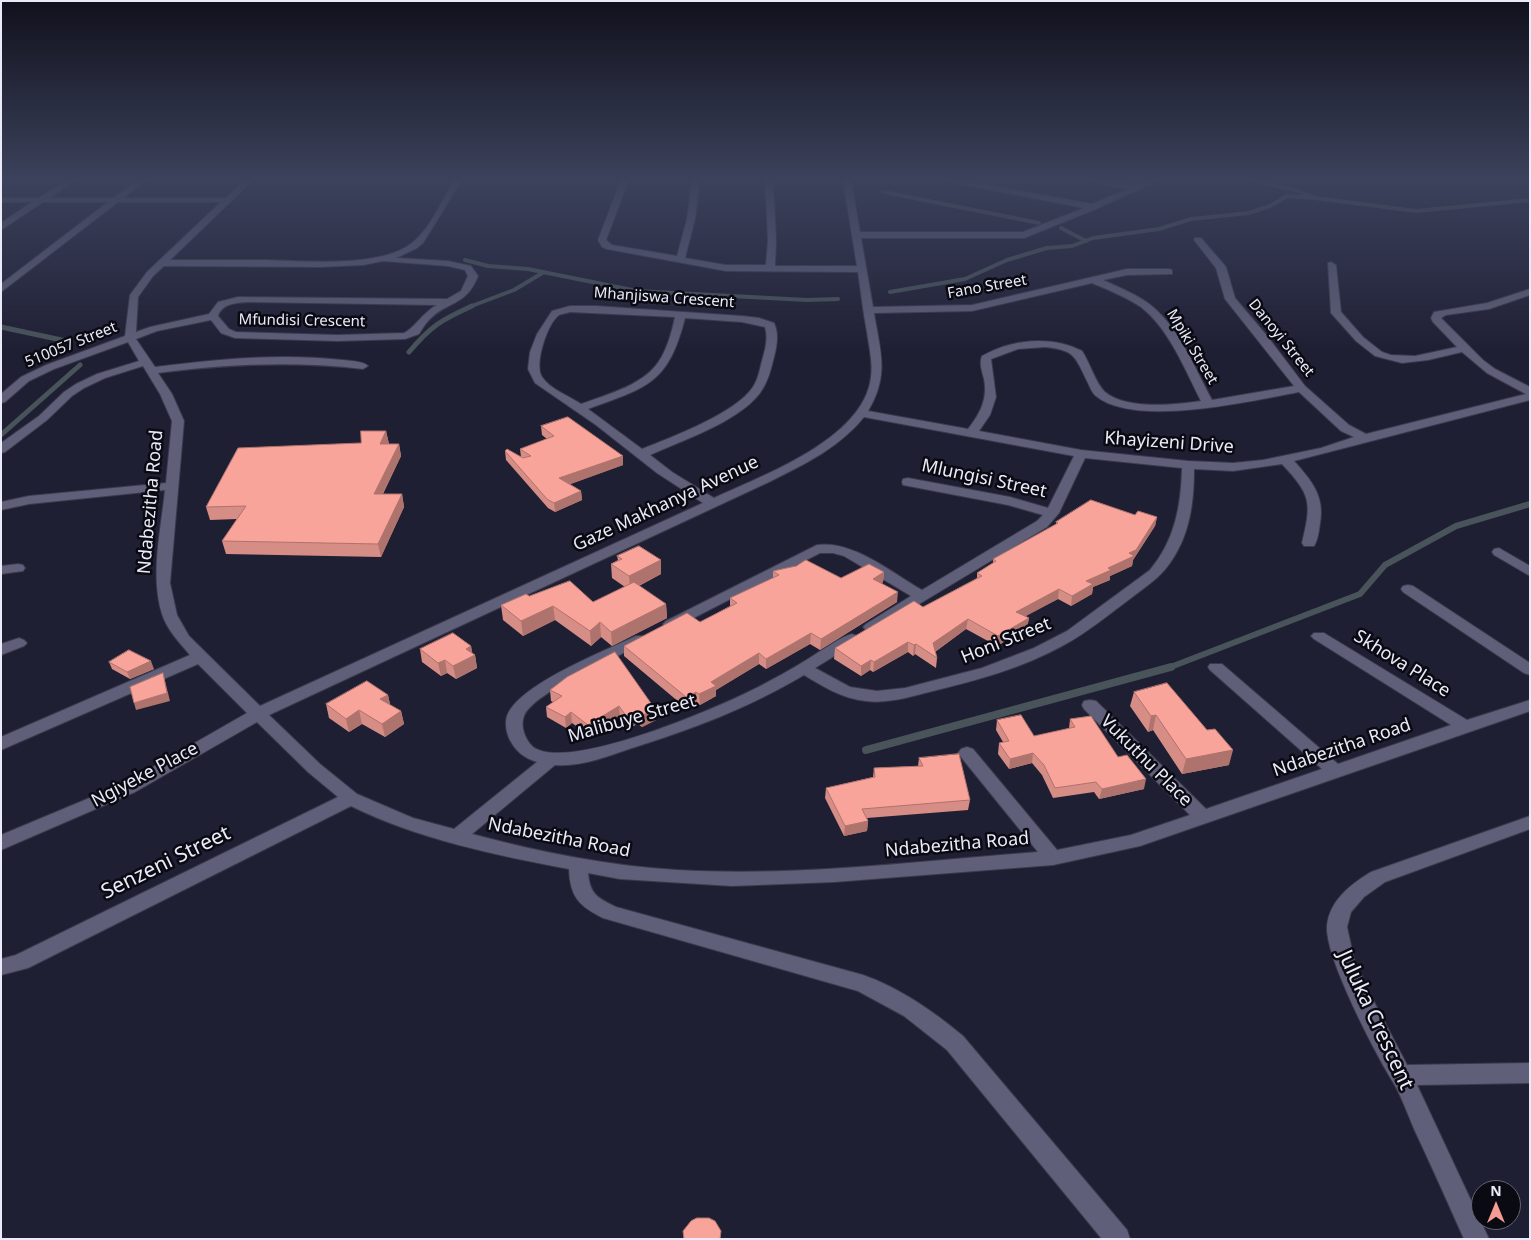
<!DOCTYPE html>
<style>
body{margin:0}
#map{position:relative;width:1531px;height:1240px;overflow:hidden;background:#1f1f34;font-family:"Noto Sans",sans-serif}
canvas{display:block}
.frame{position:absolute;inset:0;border:2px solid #eaeaf9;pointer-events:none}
.north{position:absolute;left:1471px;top:1180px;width:50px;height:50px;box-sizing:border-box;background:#0a0a13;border:1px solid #64646f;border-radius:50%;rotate:0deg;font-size:14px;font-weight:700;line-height:20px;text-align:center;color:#eaeaf9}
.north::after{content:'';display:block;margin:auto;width:18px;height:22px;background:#f59c93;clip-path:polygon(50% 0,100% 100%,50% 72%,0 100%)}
</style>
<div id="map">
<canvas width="1531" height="1240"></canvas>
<div class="frame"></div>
<div class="north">N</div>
</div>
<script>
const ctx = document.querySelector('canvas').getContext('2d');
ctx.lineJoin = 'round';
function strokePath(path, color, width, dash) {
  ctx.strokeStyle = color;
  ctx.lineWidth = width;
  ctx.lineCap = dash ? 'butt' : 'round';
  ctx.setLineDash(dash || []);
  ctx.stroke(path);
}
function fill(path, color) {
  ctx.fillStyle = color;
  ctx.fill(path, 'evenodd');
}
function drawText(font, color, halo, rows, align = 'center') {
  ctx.font = font + ' "Noto Sans",sans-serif';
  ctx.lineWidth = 5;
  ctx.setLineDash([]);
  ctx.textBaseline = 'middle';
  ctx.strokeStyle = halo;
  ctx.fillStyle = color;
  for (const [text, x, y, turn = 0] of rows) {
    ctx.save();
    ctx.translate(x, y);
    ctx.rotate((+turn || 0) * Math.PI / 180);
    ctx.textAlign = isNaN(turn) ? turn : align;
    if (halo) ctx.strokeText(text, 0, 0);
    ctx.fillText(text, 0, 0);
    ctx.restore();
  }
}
const streamFar3 = new Path2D(`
 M1251 180 1299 191 1315 198 1416 211 1530 200
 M884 192 1039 223
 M1061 228 1086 241
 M465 260 488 266 528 269 637 291 807 300 838 299
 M890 292 965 279 1007 260 1047 248 1072 246 1093 238 1159 229 1191 219 1249 213 1270 206 1287 196 1315 198
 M469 307 514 290 544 272`);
const streamFar2 = new Path2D(`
 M1 327 71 342
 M409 352C431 326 441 320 472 306
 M1 435 80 365`);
const streamFar1 = new Path2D(`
 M1168 668 1360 594 1385 565 1456 526 1530 504`);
const stream = new Path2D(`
 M866 750 1171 667`);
const minor = new Path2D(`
 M1 180H6L1 182Z
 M66 180H75L50 198H114L137 180H146L124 198H226L245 180H253L170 260C202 260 234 260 266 260 305 261 380 268 412 243 431 228 442 200 454 180H462L423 243 417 248 396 258 448 261 471 266 478 276C465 308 447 300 428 321 424 325 422 330 419 334L405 339 337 341 235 338 221 333 211 320 157 331 136 339 155 367C217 359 280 353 343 360 351 361 363 361 368 366L363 369C294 361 227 364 158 373L172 394 184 421 170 583 177 615 189 636 260 706 703 503 657 473 596 425 535 383 528 369 530 352 537 334 552 311 570 306H596L742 316 759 318 774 323C779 333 777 346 774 357 771 369 768 382 760 393 738 422 683 440 650 455L672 472 714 498C763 475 864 439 871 377 873 362 869 347 867 332 863 312 861 292 858 272L726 271 607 249 602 247 598 240 621 180H629L606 240 612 245 677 256 687 219 692 180H700L695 219 685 258 726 265H766L768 240 765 180H773L776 240 775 266H857L843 180H851L860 232H1023L1084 208 949 182 945 180H961L1092 204 1128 189 1091 182 1087 180H1104L1136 185 1149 180H1159L1096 209 1024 238H861L873 307 972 305 1127 269H1169L1172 270V274L1127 275 1103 280C1118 287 1134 293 1148 303 1179 326 1194 367 1212 400L1294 386 1225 299 1216 268 1194 240 1195 238H1201L1226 267 1235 298 1268 337 1305 386 1349 425 1366 434 1526 394 1487 373 1462 352 1428 360 1402 363 1375 356 1356 341 1331 313 1328 263 1331 262 1336 265 1341 312 1363 337 1382 352 1391 355 1415 356 1457 347 1433 322 1431 318 1434 312 1487 303 1530 289V295L1489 309 1446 315 1441 318 1483 360 1495 369 1530 387V400L1294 461C1311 480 1325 496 1320 523 1319 531 1318 540 1314 546H1304L1302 543C1312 502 1311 495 1282 464L1233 471 1194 469C1194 502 1190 535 1170 563 1160 578 1145 587 1131 598 1108 615 1087 633 1062 646 1022 668 978 680 933 691 912 696 889 704 866 701 843 699 824 687 804 675 747 709 692 729 629 749 606 757 581 767 555 765L472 834C539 852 608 866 677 870 797 877 918 861 1038 852L961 757 958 753 961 749 967 747 973 749 1057 850 1131 835 1190 815 1084 709 1082 705 1084 701 1090 700 1096 701 1206 809 1322 769 1210 670 1208 667 1210 664H1222L1338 764 1451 725 1314 639 1311 636 1314 633H1324L1467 720 1530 700V711L1140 846 1053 865 834 882 732 886 620 879 588 873C590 894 597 898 616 907L863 975C900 988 933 1011 963 1036L1127 1230 1130 1239H1102L947 1050 904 1016 858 991 603 918C579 906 570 897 569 869 498 856 415 838 351 806L28 968 1 975V959L16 955 338 797 308 772 257 722 135 792 1 850V835L123 784 247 713 198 664 1 750V737L190 655C180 643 167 630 162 614 150 575 161 530 165 490L29 504 1 510V502L29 496 166 483 172 421 160 394 143 366 105 378 84 388 72 396 47 420 5 452 1 453V443L39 416 64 392 76 384 97 374 139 361 128 342 54 369 29 381 5 402 1 403V394L21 377 46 365 125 336 130 295 147 272 221 202H118L1 292V284L108 202H43L1 230V223L32 202H1V198H39ZM383 261 448 266 465 270 468 276 461 291 447 299 238 297 218 302 209 314 150 327 136 332 138 297 153 276 164 266 321 267 363 265ZM1092 283C1109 290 1126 297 1141 307 1170 330 1185 370 1201 401 1174 405 1127 410 1105 392 1096 384 1089 361 1082 351 1052 335 1011 339 982 356 979 363 982 371 984 379 988 399 980 414 968 429L868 411C890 375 880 351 874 313L972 311ZM248 302 437 305C422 313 414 329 404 333L337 335 236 332 229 329 218 316C222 303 237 303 248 302ZM570 312 675 317C672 331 668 346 661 358 646 385 608 394 581 404 569 396 550 389 542 377 534 364 547 324 559 315 562 314 567 313 570 312ZM685 318 742 322 765 327C768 337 766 347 763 357 760 367 759 378 753 387 736 413 672 437 642 449L588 409C648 387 668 384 685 318ZM1045 347C1076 350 1075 357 1088 383 1090 387 1092 393 1096 396 1135 428 1251 401 1299 392L1341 431 1354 437 1321 448 1263 460 1233 463 1188 461 1081 450 979 431 990 415 996 397 991 359 1018 349ZM864 417 1074 456 1048 508 1010 497 908 478 903 479 902 482 903 485 1008 505 1043 515 1037 521 922 590C892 573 853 540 817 545L666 621 663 624 666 627H676L820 553H833L844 556 911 596 866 624 863 627 866 630H876L1047 527 1059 513 1085 458 1182 468C1181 506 1175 540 1150 570L1067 631 1034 648 982 668 905 688 877 691 850 687 815 668 857 642 860 639 857 636 852 634C841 637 831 645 822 650 804 662 785 673 766 683 728 704 569 773 533 747 525 740 520 726 524 716 533 692 622 655 646 642L649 639 646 636H636C605 651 519 684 507 716 505 723 506 731 509 738 515 751 524 758 537 762L454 829 413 818 357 794 320 764 269 715 771 481C805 464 840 447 864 417Z
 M1499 548 1530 566V576L1494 555 1492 552 1494 549Z
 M18 564 23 565 25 568 23 571 1 574V566Z
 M1408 585 1413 586 1530 663V675L1524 673 1403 592 1401 589 1403 586Z
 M19 638 24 640 27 643 24 646 1 655V644Z
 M1530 816V829L1385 882 1364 897 1351 912 1347 927 1354 959 1372 998 1407 1065 1530 1063V1083L1417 1085 1489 1239H1464C1448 1203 1432 1167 1415 1131 1408 1115 1402 1097 1393 1082 1376 1054 1325 958 1327 926 1329 901 1351 884 1371 872Z`);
const wall = new Path2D(`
 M541 426 623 465 570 484 581 491 582 500 555 512 548 508 506 460 505 451 521 457 520 449 547 439 542 435Z
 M386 431 389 444H399L401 456 383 494H402L404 507 381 557 226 554 222 541 237 519 210 520 206 507 361 443Z
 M1135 515 1157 517 1155 526 1133 560 1132 566 1110 576V580L1093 587 1092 594 1071 606 1058 599 1025 616 1029 618 1027 628 997 646 966 629 935 652 937 658 936 668 915 654 913 656 908 652 873 672 870 670 861 676 834 659 835 648 923 607 977 578V573L993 563V559L1056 525V522Z
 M617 556 661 574 639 586 666 604 667 618 612 646 601 637 591 646 555 620 523 636 503 620 501 605 529 596 593 602 625 587 612 578 611 564 618 560Z
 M773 571 841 578 884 572 883 582 882 583 897 602 820 650 810 644 766 669 759 664 716 690V696L700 705 697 703 686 708 624 656V646L700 622 730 606V598L773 578Z
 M471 646 472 653 475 655 477 668 456 679 447 673 441 676 422 662 420 649Z
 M109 662 154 669 130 679 112 669Z
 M550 690 655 709 656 720 642 727 638 724 628 728 620 717 590 736 572 723 566 728 547 717 546 707 553 702 551 701Z
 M1134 692 1229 765 1182 774 1153 730 1148 732 1130 706Z
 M388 695 390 705 401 711 404 724 385 737 362 724 349 732 329 718 326 704Z
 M1070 719 1118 757 1144 789 1099 799 1094 792 1053 798 1042 775 1032 763 1009 769 998 754 999 743 1003 742 996 730 997 720 1034 736 1069 729Z
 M919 758 970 800 968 810 867 818 868 821 867 831 844 836 825 798 826 788 873 777 874 768 918 766Z`);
const shadedWall = new Path2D(`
 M386 431 389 444 382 456 380 444Z
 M399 444 401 456 376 507 374 494Z
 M623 456V465L560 488 559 478Z
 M581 491 582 500 555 512 554 503Z
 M402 494 404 507 381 557 378 544Z
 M1157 517 1155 526 1133 560 1132 566 1110 576V580L1093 587 1092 594 1071 606 1072 596 1086 581 1108 568 1129 553Z
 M661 560V574L630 590 629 576Z
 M884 572 883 582 873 589V579Z
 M1059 589 1058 599 1015 622 1016 612Z
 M898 592 897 602 820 650 821 639Z
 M666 604 667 618 612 646 611 632Z
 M553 606 555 620 523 636 521 621Z
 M1029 618 1027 628 997 646 998 636Z
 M968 619 966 629 932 654 933 643Z
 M600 622 601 637 591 646 590 631Z
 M811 633 810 644 766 669V659Z
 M908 642V652L873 672 874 662Z
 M916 644 915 654 913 656 914 645Z
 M471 646 473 656 475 655 477 668 456 679 453 666 466 649Z
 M759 653V664L716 690V696L700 705 699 694 711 682Z
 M445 660 447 673 441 676 438 663Z
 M871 660 870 670 861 676V666Z
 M151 661 154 669 130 679 127 672Z
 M163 673 170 701 136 710 134 703Z
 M696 692 697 703 686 708V697Z
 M388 695 391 708 380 699Z
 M619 706 620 717 590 736 588 725Z
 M655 709 656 720 642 727 641 716Z
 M359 710 362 724 349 732 346 719Z
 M401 711 404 724 385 737 382 724Z
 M571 712 572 723 566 728 565 717Z
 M637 713 638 724 628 728 627 717Z
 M1156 715 1153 730 1148 732 1151 716Z
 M1233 750 1229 765 1182 774 1186 759Z
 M1033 753 1032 763 1009 769 1010 759Z
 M1146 779 1144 789 1099 799 1102 789Z
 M868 821 867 831 844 836 845 826Z`);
const building = new Path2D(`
 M568 417 623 456 559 478 581 491 554 503 547 499 505 451 507 449 523 458 531 456 520 449 554 436 541 426Z
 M361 431H386L380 444H399L374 494H402L378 544 222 541 246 506 206 507 238 448 361 443Z
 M1091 500 1135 515 1138 511 1157 517 1136 550 1129 553 1134 556 1108 568 1111 570 1086 581 1093 584 1072 596 1059 589 1016 612 1029 618 998 636 968 619 933 643 937 658 916 644 914 645 908 642 874 662 871 660 861 666 835 648 914 601 923 607 982 576 977 573 996 561 993 559 1058 523 1056 522Z
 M639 546 661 560 629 576 611 564 622 559 617 556Z
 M806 560 841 578 869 564 884 572 873 579 898 592 821 639 811 633 766 659 759 653 711 682 716 686 699 694 696 692 686 697 624 646 687 613 700 622 737 603 730 598 779 575 773 571 796 566Z
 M570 581 593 602 634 582 666 604 611 632 600 622 590 631 553 606 521 621 501 605 526 594 529 596Z
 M453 633 471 646 466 649 475 655 453 666 445 660 438 663 420 649Z
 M129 650 151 661 127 672 109 662Z
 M615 652 655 709 641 716 637 713 627 717 619 706 588 725 571 712 565 717 546 707 562 696 550 690 567 677Z
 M163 673 167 693 134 703 130 687Z
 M367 681 388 695 380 699 401 711 382 724 359 710 346 719 326 704Z
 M1167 683 1207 730 1215 729 1233 750 1186 759 1156 715 1151 716 1134 692Z
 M1021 715 1034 736 1075 727 1070 719 1091 716 1118 757 1127 755 1146 779 1102 789 1096 782 1055 788 1044 765 1033 753 1010 759 999 743 1009 741 997 720Z
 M959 754 970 800 862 809 868 821 845 826 826 788 875 777 874 768 923 766 919 758Z
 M697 1218H709L715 1221 721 1231 720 1239H684L683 1231 691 1221Z`);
const farStreetnames = [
 ["Fano Street",987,287,-10],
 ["Mhanjiswa Crescent",664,298,4],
 ["Mfundisi Crescent",302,321,1],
 ["Danoyi Street",1281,338,51],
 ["510057 Street",71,345,-22],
 ["Mpiki Street",1192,347,59]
];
const streetNames = [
 ["Khayizeni Drive",1169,443,4],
 ["Mlungisi Street",984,479,12],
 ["Ndabezitha Road",151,502,-85],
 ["Gaze Makhanya Avenue",666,504,-25],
 ["Honi Street",1006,641,-22],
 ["Skhova Place",1402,664,32],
 ["Malibuye Street",632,719,-16],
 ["Ndabezitha Road",1342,748,-19],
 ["Vukuthu Place",1146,761,45],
 ["Ngiyeke Place",145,775,-28],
 ["Ndabezitha Road",559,838,11],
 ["Ndabezitha Road",957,845,-5]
];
const nearStreetnames = [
 ["Senzeni Street",166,863,-26],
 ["Juluka Crescent",1375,1020,65]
];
strokePath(streamFar3, '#485459', 4);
strokePath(streamFar2, '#485459', 5);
strokePath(streamFar1, '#485459', 6);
strokePath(stream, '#485459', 8);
strokePath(minor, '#3b3a4c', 2);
fill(minor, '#5f5f79');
fill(wall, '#d68d85');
fill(shadedWall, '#ae736c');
fill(building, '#f9a49b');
strokePath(building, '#ae736c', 1);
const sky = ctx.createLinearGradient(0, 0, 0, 353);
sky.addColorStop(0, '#11111d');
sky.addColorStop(0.51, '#3c425c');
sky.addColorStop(1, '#3c425c00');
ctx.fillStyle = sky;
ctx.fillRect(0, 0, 1531, 353);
drawText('15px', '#eaeaf9', '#0a0a13', farStreetnames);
drawText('18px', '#eaeaf9', '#0a0a13', streetNames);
drawText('21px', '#eaeaf9', '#0a0a13', nearStreetnames);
</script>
